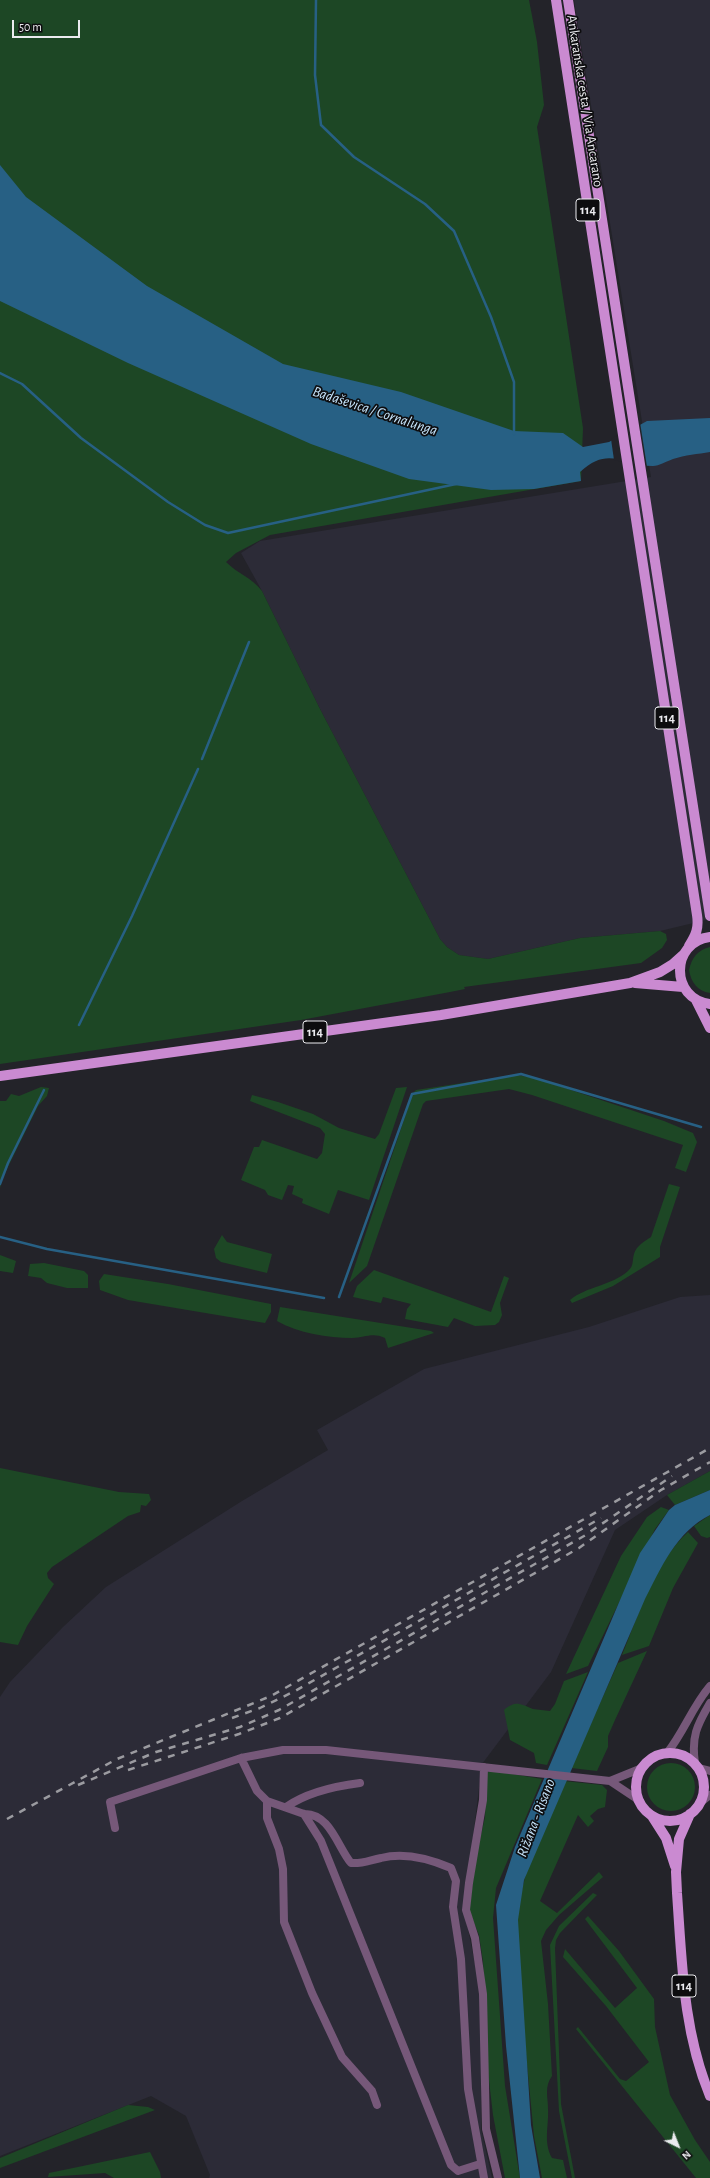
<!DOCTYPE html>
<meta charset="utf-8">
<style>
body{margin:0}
#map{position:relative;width:710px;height:2178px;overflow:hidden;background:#232329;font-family:"Alegreya Sans",sans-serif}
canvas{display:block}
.north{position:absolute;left:658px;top:2126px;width:40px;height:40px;-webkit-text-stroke:3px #0d0d0f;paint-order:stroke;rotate:137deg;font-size:11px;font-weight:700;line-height:16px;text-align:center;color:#ebebef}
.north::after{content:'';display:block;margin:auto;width:14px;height:18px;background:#ebebef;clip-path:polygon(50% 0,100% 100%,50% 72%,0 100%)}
.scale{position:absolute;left:12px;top:20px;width:68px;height:18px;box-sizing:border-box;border:2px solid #ebebef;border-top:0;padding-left:5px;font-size:12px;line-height:14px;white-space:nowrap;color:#ebebef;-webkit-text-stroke:3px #0d0d0f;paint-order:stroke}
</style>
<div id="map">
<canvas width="710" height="2178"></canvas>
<div class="north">N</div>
<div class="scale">50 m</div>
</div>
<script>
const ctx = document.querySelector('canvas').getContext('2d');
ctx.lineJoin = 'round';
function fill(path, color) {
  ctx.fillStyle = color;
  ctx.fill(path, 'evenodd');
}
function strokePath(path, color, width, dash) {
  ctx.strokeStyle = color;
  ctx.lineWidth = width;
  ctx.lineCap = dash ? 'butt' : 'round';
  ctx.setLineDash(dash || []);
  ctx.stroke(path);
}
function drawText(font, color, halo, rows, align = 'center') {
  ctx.font = font + ' "Alegreya Sans",sans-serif';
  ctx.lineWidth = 3.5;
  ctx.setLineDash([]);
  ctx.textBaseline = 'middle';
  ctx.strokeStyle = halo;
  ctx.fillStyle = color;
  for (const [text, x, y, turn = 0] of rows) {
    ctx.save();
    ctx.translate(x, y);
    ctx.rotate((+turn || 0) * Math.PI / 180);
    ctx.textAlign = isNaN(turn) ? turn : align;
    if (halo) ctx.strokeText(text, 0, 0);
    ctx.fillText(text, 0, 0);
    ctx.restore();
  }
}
const built = new Path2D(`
 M574 0H710V919L660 931 580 938 488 959 459 955 447 947 440 939 319 707 262 591 241 553 260 541 651 477Z
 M710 1295V1471L667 1495 615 1530 551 1672 482 1764 464 1909 481 1994V2129L492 2178H209L210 2175 186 2116 151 2096 0 2156V1697L10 1682 63 1627 106 1587 242 1501 328 1450 317 1430 424 1369 589 1327 680 1297Z`);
const green = new Path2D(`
 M0 0H529L537 42 544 105 537 127 583 428 581 481 270 535 236 553 226 562C238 574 251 577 262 591L319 707 440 939 447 947 459 955 488 959 580 938 660 931 666 934 667 940 662 948 641 963 464 987 465 989 450 992 301 1020 0 1064Z
 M710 947V993C697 991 691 982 689 970 692 957 698 950 710 947Z
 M516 1075 535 1078 664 1121 693 1133 697 1142 686 1172 675 1168 683 1145 532 1095 509 1089 426 1101 423 1104 367 1266 349 1283 413 1093 416 1090Z
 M41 1087 49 1088 47 1096 38 1106 3 1177 0 1188V1101H6L11 1094 19 1096Z
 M407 1087 369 1200 338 1190 329 1214 302 1203 303 1199 292 1194 294 1186 288 1185 282 1200 268 1195 265 1190 241 1180 254 1147H259L262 1140 317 1159 322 1153 325 1134 320 1128 250 1101 252 1095 278 1102 313 1114 339 1128 375 1139 379 1134 396 1088Z
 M669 1184 680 1187 660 1247V1257L613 1286 572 1303 570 1300C587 1286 611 1286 628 1271 634 1266 632 1261 634 1254 636 1246 645 1241 651 1237Z
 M222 1235 227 1242 272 1254 267 1273 221 1262 216 1258 214 1249Z
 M0 1255 16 1261 13 1273 0 1271Z
 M44 1263 84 1271 88 1275V1288H67L47 1283 41 1278 28 1276 30 1264Z
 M374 1270 491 1312 504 1276 509 1278 500 1303 502 1315 499 1322 495 1325 475 1326 454 1318 448 1327 405 1319 407 1309 411 1304 383 1297 381 1303 353 1297 357 1286Z
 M104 1274 168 1284 271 1304V1312L265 1323 128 1300 100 1290 99 1281Z
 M280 1307 431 1331 434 1333 388 1348 385 1338C372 1332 365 1338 352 1338 328 1338 298 1333 277 1321Z
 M0 1468 119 1492 149 1494 151 1500 146 1506 141 1505 140 1512 128 1516 52 1567 47 1573 48 1578 54 1584 27 1626 18 1645 0 1642Z
 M710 1471V1490L675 1505 667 1495Z
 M661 1507 669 1510 655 1529 588 1666 566 1674 621 1556 647 1517Z
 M710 1515V1537L707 1538 701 1536 694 1526Z
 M688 1532 698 1543 673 1588 649 1646 622 1655C639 1614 654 1563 688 1532Z
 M647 1651 615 1720 608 1736V1747L597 1771 571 1768 618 1663Z
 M588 1672 547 1765 536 1763 534 1753 510 1740 504 1710C516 1700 520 1704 533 1709 538 1710 544 1710 550 1711L555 1704 564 1681Z
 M647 1787a24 24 0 1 1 48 0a24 24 0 1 1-48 0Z
 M494 1771 542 1779 496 1888 493 1918 505 2086 520 2178H505L493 2115 488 2072 483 1961 479 1935 469 1910 477 1853 485 1817 487 1772Z
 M564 1781 602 1785 607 1790 605 1807 598 1809 590 1816 594 1821 588 1827 578 1815 540 1901 557 1913 599 1872 603 1877 559 1915 546 1930 541 1941 548 2004 552 2076C544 2087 548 2097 548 2109 549 2126 543 2142 552 2158L563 2160 567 2178H542L534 2136 518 1972V1906L530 1857Z
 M593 1893 597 1895 560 1933 556 1940 555 1948 561 2104 575 2178H572L559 2111 550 1945 559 1926Z
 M588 1916 619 1951 654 1999 655 2027 670 2095 695 2140 710 2162V2178H696L576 2029 578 2027 620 2079 626 2081 649 2062 606 2006 563 1957 565 1949 615 2008 637 1988 585 1919Z
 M128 2105 148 2107 155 2110 0 2168V2158Z
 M150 2152 160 2172 161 2178H114L105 2173 48 2177 49 2173Z`);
const water = new Path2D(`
 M0 165 26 197 147 286 283 364 401 392 514 431 563 433 583 447 609 442 647 421 710 418V452C698 454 685 455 673 459 667 461 659 466 653 466 623 466 609 445 580 472L581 481 534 489 491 490 409 479 311 444 128 363 0 301Z
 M710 1490V1515C676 1532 661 1568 645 1599L524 1880 518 1920 531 2125 540 2178H520L506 2046 496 1905 515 1847 640 1553 669 1510 675 1505Z`);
const pier = new Path2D(`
 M640 422 647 467 614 460 611 439Z`);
const stream = new Path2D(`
 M316 0 315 75 321 125 354 157 425 204 454 231 491 317 514 382V434
 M0 373 22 384 81 438 168 502 205 525 228 533 456 484
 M202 759 249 642
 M79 1025 132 916 198 769
 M0 1184 8 1163 44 1090
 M0 1237 47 1249 324 1298
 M339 1297 412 1094 521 1074 701 1127`);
const street = new Path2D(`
 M667 1753C684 1732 692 1707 710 1686
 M241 1758 257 1791 267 1801 304 1814C330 1813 338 1848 351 1863 363 1864 370 1860 381 1858 404 1852 430 1859 451 1868L456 1881 453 1907 461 1959 468 2089 484 2178
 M695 1763C691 1737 697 1725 710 1703
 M484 1767 483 1800 469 1883 466 1910 475 1938 483 1994 486 2129 498 2178
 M699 1768 710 1771
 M610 1781 640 1801
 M267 1801V1818L279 1849 283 1869 284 1922 312 1993 342 2057 372 2091 377 2105
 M700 1803 710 1795
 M286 1807C306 1793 336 1786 360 1783
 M304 1814 321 1841 451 2165 458 2171 480 2164
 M115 1828 110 1802 241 1758 283 1750H326L610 1781 642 1768`);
const primary = new Path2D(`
 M556 0 697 915C699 928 696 935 689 946
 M568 0 710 916
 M710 937C670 942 670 999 710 1004
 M635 983 683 987
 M696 1000 710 1028
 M0 1076 441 1015 630 983 660 972 673 964 683 955
 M636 1787a34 34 0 1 1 68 0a34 34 0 1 1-68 0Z
 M690 1814 679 1839 676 1872 677 1893C682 1963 683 2031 710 2096
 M652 1816 666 1838 675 1866`);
const rail = new Path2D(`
 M232 1718 260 1708 295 1691 601 1518
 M128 1770 239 1734 280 1718 579 1548 661 1490 710 1462
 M78 1785 156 1752 240 1727 279 1710 584 1536 672 1476
 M7 1819 117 1759 271 1696 710 1448`);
const shields = [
 [588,210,24],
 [667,718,24],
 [315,1032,24],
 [684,1986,24]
];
const shieldNames = [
 ["114",588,210],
 ["114",667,718],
 ["114",315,1032],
 ["114",684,1986]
];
const streetNames = [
 ["Ankaranska cesta / Via Ancarano",585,101,81]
];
const waterNames = [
 ["Badaševica / Cornalunga",375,411,18],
 ["Rižana - Risano",536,1818,-69]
];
fill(built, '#2c2b37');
fill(green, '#1d4725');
fill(water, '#276084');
fill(pier, '#232329');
strokePath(stream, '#276084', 2.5);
strokePath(street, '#765879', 8);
strokePath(primary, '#ca8ad1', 10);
strokePath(rail, '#9b9ba0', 2.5, [7, 7]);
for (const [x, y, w] of shields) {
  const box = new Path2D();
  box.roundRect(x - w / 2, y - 11, w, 22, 3);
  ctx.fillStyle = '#0d0d0f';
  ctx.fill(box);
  strokePath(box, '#ebebef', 1);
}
drawText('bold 13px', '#ebebef', null, shieldNames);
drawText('14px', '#ebebef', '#0d0d0f', streetNames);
drawText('italic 15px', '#c7e6fd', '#0d0d0f', waterNames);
</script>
